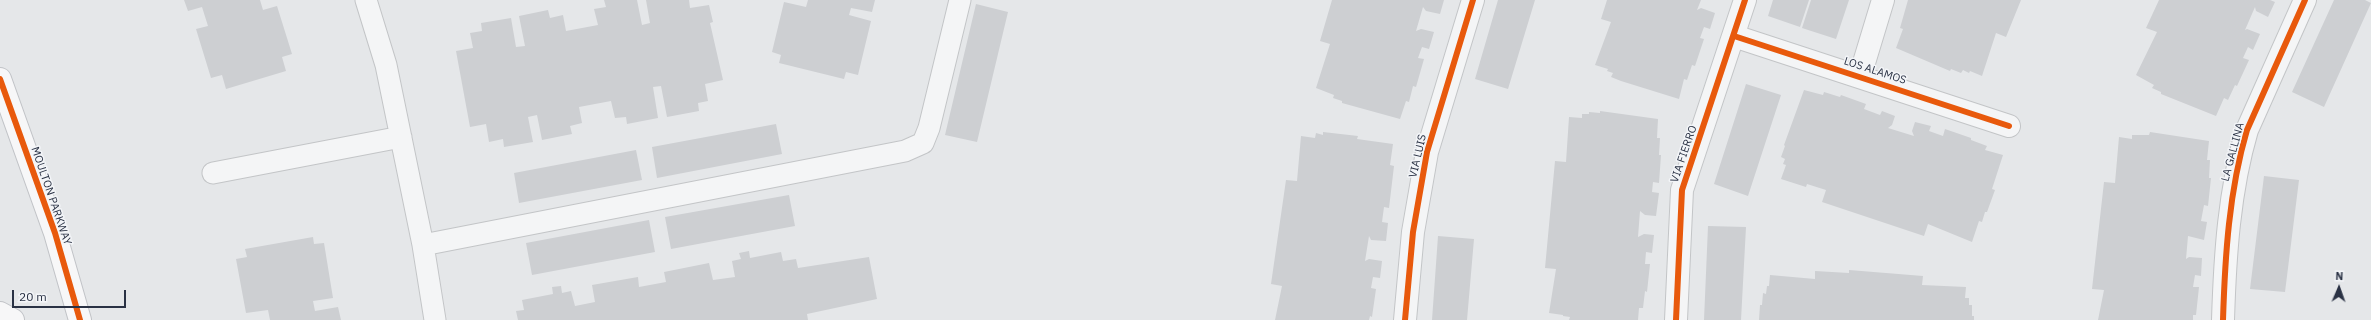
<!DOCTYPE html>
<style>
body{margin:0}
#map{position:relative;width:2371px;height:320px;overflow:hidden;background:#e5e7e9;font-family:"IBM Plex Sans",sans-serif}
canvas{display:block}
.north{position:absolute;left:2319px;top:268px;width:40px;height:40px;-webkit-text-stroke:3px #f3f5f8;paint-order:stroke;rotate:2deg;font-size:11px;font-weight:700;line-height:16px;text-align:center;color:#2a3244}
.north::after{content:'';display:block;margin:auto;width:14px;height:18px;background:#2a3244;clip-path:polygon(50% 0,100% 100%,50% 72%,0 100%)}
.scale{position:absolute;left:12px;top:290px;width:114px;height:18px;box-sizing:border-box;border:2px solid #2a3244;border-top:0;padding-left:5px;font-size:12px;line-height:14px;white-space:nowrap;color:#2a3244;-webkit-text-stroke:3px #f3f5f8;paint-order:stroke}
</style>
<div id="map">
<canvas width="2371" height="320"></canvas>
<div class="north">N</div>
<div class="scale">20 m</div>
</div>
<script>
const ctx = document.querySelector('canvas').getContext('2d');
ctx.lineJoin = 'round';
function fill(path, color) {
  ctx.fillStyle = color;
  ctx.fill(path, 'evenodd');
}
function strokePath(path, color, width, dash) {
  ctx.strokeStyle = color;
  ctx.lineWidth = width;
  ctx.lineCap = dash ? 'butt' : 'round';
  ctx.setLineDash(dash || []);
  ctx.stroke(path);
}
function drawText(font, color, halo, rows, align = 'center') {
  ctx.font = font + ' "IBM Plex Sans",sans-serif';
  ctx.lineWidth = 3;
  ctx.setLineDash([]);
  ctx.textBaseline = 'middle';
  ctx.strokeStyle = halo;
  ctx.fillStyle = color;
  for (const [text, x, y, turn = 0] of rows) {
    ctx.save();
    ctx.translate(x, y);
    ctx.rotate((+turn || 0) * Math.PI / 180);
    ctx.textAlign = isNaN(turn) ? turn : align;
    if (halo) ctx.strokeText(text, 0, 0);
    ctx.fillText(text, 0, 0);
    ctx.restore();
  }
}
const building = new Path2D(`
 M184 0H260L263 10 277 6 292 54 282 57 286 71 226 89 222 75 211 78 196 29 208 26 202 7 188 11Z
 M604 0H637L642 25 650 23 646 0H689L690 8 709 5 713 22 710 23 723 80 705 84 708 101 698 103 699 111 667 117 661 86 653 87 658 118 627 124 626 117 615 118 611 101 579 107 582 123 570 126 572 134 542 140 537 115 528 117 533 142 504 147 503 139 489 142 486 124 470 127 456 51 473 48 470 33 482 31 481 23 511 18 516 47 525 46 519 16 548 10 550 18 563 15 566 31 598 25 594 9 606 7Z
 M808 0H875L872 12 851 8 849 15 871 21 858 75 846 72 844 79 779 63 781 55 772 52 784 2 806 7Z
 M1332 0H1444L1440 14 1426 11 1423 7 1416 31 1421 29 1434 32 1429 49 1422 47 1418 58 1424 59 1416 87 1413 86 1409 102 1406 101 1400 119 1342 103V101L1333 98 1334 95 1316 88 1330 44 1320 41Z
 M1498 0H1535L1508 89 1475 79Z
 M1607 0H1701L1697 10 1701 8 1715 13 1710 29 1704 27 1700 38 1704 39 1695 66 1692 65 1687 80 1684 79 1679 99 1621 81 1611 77 1613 73 1607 71 1608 69 1595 65 1611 22 1601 19Z
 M1773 0H1809L1800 27 1768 16Z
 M1811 0H1849L1836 39 1802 28Z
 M1908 0H2021L2006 37 1996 33 1982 76 1970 71 1969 73 1963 70 1961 73 1951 69 1950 71 1896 48 1903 29 1900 28Z
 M2159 0H2270L2275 2 2268 17 2256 11 2255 7 2245 30 2247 29 2260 34 2253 50 2248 47 2243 58 2249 60 2237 86 2235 85 2228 100 2224 98 2216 116 2161 94V92L2152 88 2154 85 2136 75 2157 32 2146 28Z
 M2334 0H2365L2371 3 2324 107 2292 92Z
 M976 4 1008 12 977 142 945 135Z
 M1746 84 1781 95 1748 196 1714 184Z
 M1804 90 1823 95 1824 92 1840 97 1841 95 1866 104 1864 109 1880 115 1882 111 1895 116 1892 125 1888 128 1914 136 1912 131 1915 122 1931 126 1929 131 1943 136 1945 129 1971 138V140L1987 146 1985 150 2003 155 1992 189 1995 190 1987 212H1985L1982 222 1979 221 1972 242 1928 224 1924 236 1822 202 1826 190 1807 184 1806 187 1781 179 1786 165 1783 164 1785 159 1781 157 1785 146 1784 145Z
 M1600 111 1658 119 1657 138H1660L1659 155H1661L1659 183 1653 182 1652 192 1659 193 1656 216 1645 215 1640 211 1638 237 1644 234 1654 235 1652 253 1646 252 1645 264H1650L1647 292 1645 291 1643 308H1639L1638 320H1569L1570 317 1563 316V315L1549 313 1556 269 1545 268 1555 161 1566 162 1569 117 1582 118V114H1589V112L1600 113Z
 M776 124 782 154 657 178 652 147Z
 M1323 132 1358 136 1357 139 1393 144 1390 165 1394 166 1389 208 1384 207 1382 222 1388 223 1386 241 1371 240 1369 236 1365 261 1369 259 1382 261 1380 278 1373 277 1371 288 1376 289 1372 317 1370 316 1369 320H1275L1282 286 1271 284 1286 180 1297 181 1301 136 1315 138 1316 133 1323 135Z
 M2150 132 2209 141 2207 160H2210L2209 178H2211L2208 206 2204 205 2201 221 2207 222 2204 240 2188 236 2186 259 2189 257 2202 258 2201 276 2195 275 2193 287H2199L2196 315H2193V320H2098L2104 290 2092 289 2104 182 2115 183 2119 137 2132 139V135H2149Z
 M636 150 642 180 519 203 514 173Z
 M2264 176 2299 180 2285 292 2250 289Z
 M789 195 795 226 671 249 665 217Z
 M649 220 655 252 532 275 526 243Z
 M1708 226 1746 227 1741 320H1704Z
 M1438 236 1474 239 1467 320H1432Z
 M313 237 314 244 324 243 333 298 313 301 315 311 338 307 341 320H270L268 310 246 313 236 259 247 257 245 249Z
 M749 251 750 258 781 252 783 261 796 259 798 268 869 257 877 299 807 314 808 320H518L516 311 524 310 522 300 553 294 552 287 561 286 562 293 571 291 575 306 595 302 592 285 638 277 639 287 666 282 664 272 709 263 713 280 735 277 732 261 741 259 739 253Z
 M1849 270 1923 276 1922 285 1966 287 1965 298H1969V305H1972V316H1974V320H1759L1760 305H1762L1763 293 1766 294 1767 286H1769L1770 275 1815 279V271L1849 273Z`);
const lane = new Path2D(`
 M366 0 386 65 423 245 435 320
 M213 173 401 137
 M423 245 905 151 923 143 929 128 960 0`);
const street = new Path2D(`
 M1734 36 2009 126
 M1860 76 1883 0
 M1405 320 1413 232 1427 152 1473 0
 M1676 320 1682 190 1745 0
 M2223 320C2225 256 2229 191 2247 130L2305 0`);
const primary = new Path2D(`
 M0 79 55 233 80 320
 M0 313 13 320`);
const cycleway = new Path2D(`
 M1734 36 2009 126
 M0 79 55 233 80 320
 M1405 320 1413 232 1427 152 1473 0
 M1676 320 1682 190 1745 0
 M2223 320C2225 256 2229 191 2247 130L2305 0`);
const streetNames = [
 ["LOS ALAMOS",1875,71,18],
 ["LA GALLINA",2233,152,-75],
 ["VIA FIERRO",1684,154,-71],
 ["VIA LUIS",1418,156,-77],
 ["MOULTON PARKWAY",51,196,71]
];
fill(building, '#cdcfd2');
strokePath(lane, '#c3c5c7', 23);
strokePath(street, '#c3c5c7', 24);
strokePath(primary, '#c1c3c7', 24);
strokePath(lane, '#f4f5f6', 21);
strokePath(street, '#f4f5f6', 22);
strokePath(primary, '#f7f7f8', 22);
strokePath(cycleway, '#e8590c', 6);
drawText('11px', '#2a3244', '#f3f5f8', streetNames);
</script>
